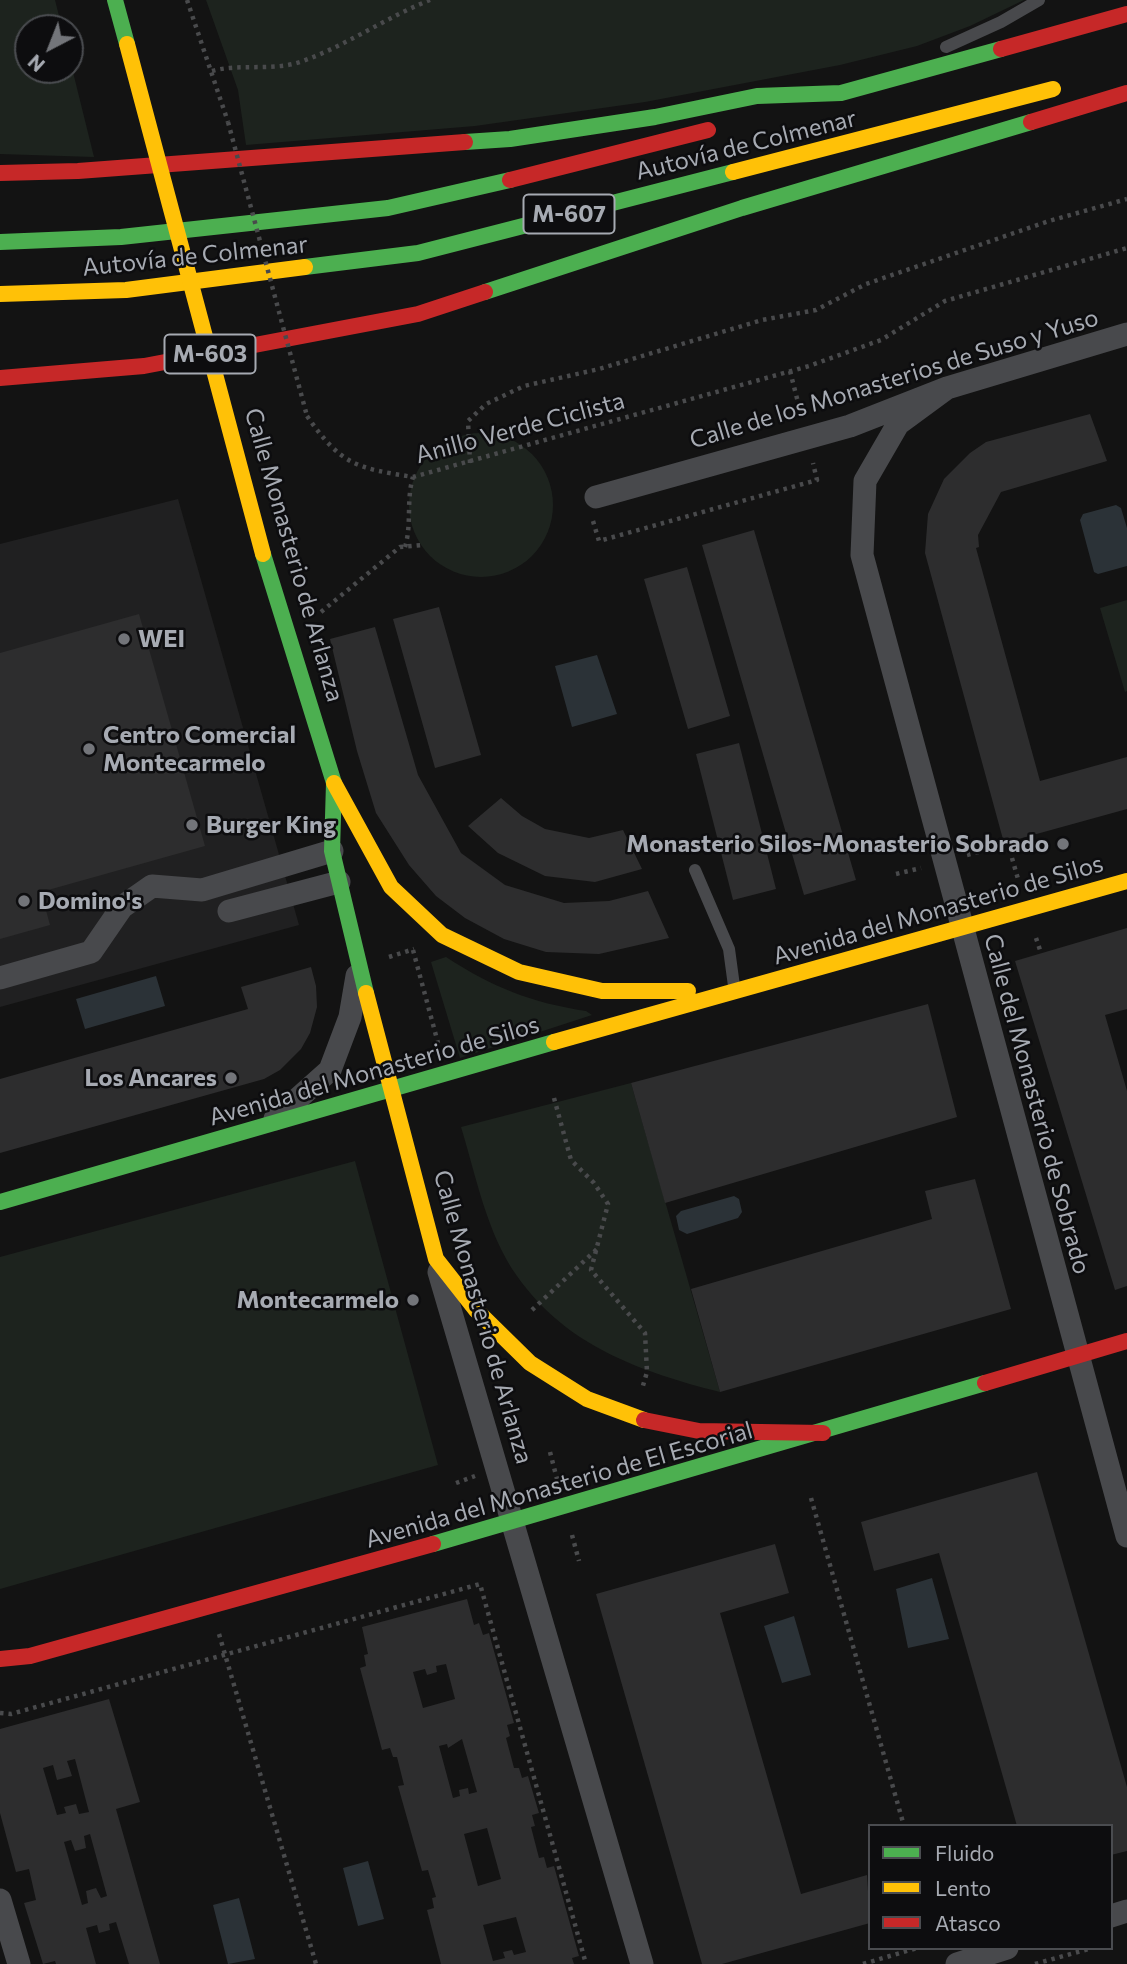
<!DOCTYPE html>
<meta charset="utf-8">
<style>
body{margin:0}
#map{position:relative;width:1127px;height:1964px;overflow:hidden;background:#131313;font-family:Commissioner,sans-serif}
canvas{display:block}
.legend{position:absolute;left:868px;top:1824px;width:245px;height:126px;box-sizing:border-box;background:#0d0d0f;border:2px solid #4a4c50;margin:0;padding:9px 12px;list-style:none;font-size:21px;color:#a6aab2}
.legend li{display:flex;align-items:center;gap:14px;height:35px}
.legend b{width:35px;border:2px solid #4a4c50}
.north{position:absolute;left:14px;top:14px;width:70px;height:70px;box-sizing:border-box;background:#0d0d0f;border:2px solid #4a4c50;border-radius:50%;rotate:222deg;font-size:19px;font-weight:700;line-height:28px;text-align:center;color:#a6aab2}
.north::after{content:'';display:block;margin:auto;width:24px;height:32px;background:#73757a;clip-path:polygon(50% 0,100% 100%,50% 72%,0 100%)}
</style>
<div id="map">
<canvas width="1127" height="1964"></canvas>
<ul class="legend">
<li><b style="height:9px;background:#4caf50"></b>Fluido</li>
<li><b style="height:9px;background:#ffc107"></b>Lento</li>
<li><b style="height:9px;background:#c62828"></b>Atasco</li>
</ul>
<div class="north">N</div>
</div>
<script>
const ctx = document.querySelector('canvas').getContext('2d');
ctx.lineJoin = 'round';
function fill(path, color) {
  ctx.fillStyle = color;
  ctx.fill(path, 'evenodd');
}
function strokePath(path, color, width, dash) {
  ctx.strokeStyle = color;
  ctx.lineWidth = width;
  ctx.lineCap = dash ? 'butt' : 'round';
  ctx.setLineDash(dash || []);
  ctx.stroke(path);
}
function drawText(font, color, halo, rows, align = 'center') {
  ctx.font = font + ' Commissioner,sans-serif';
  ctx.lineWidth = 5;
  ctx.setLineDash([]);
  ctx.textBaseline = 'middle';
  ctx.strokeStyle = halo;
  ctx.fillStyle = color;
  for (const [text, x, y, turn = 0] of rows) {
    ctx.save();
    ctx.translate(x, y);
    ctx.rotate((+turn || 0) * Math.PI / 180);
    ctx.textAlign = isNaN(turn) ? turn : align;
    if (halo) ctx.strokeText(text, 0, 0);
    ctx.fillText(text, 0, 0);
    ctx.restore();
  }
}
const built = new Path2D(`
 M178 499 299 925 0 1007V544Z`);
const green = new Path2D(`
 M0 0H55L62 28H28V70H70V60L94 157 0 154Z
 M206 0H1024L970 26 917 46 840 65 645 102 475 126 246 145 238 90Z
 M409 505a72 72 0 1 1 144 0a72 72 0 1 1-144 0Z
 M1127 600V691L1125 692 1100 608Z
 M446 957C492 987 532 1003 586 1011L592 1015 460 1058 431 962Z
 M631 1083 720 1392C641 1372 566 1346 517 1276 487 1234 476 1176 461 1127Z
 M355 1161 438 1465 0 1589V1257Z`);
const water = new Path2D(`
 M1116 505 1121 508 1127 528V566L1098 574 1094 572 1080 520 1083 514Z
 M597 655 617 714 572 727 555 666Z
 M156 976 165 1006 85 1029 76 999Z
 M734 1196 739 1199 742 1212 738 1218 687 1234 679 1230 676 1216 681 1211Z
 M932 1578 949 1639 908 1648 896 1589Z
 M794 1616 811 1675 782 1683 764 1626Z
 M368 1861 384 1919 358 1926 343 1868Z
 M239 1898 255 1959 228 1964 213 1905Z`);
const building = new Path2D(`
 M1090 414 1107 461 1001 492 978 535 979 547 976 548 1040 781 1127 757V809L1004 843 925 553 928 514 944 479 970 453 986 442Z
 M754 530 856 880 804 895 702 545Z
 M687 567 730 716 688 729 644 579Z
 M439 607 481 755 435 768 393 619Z
 M139 614 205 846 41 892 50 925 0 939V653Z
 M375 627 418 775 461 853 505 885 564 903 609 901 648 891 669 938 599 954 546 952 504 939 465 918 436 896 409 865 376 813 357 751 330 639Z
 M739 743 776 889 733 900 696 754Z
 M501 798 522 816 545 829 589 838 623 830 642 869 595 882 545 876 498 853 468 826Z
 M1127 928V1009L1105 1015 1127 1091V1286L1115 1290 1015 961Z
 M311 967 316 986 317 1007 310 1033 301 1049 280 1070 264 1079 0 1153V1079L248 1009 241 987Z
 M928 1004 957 1117 665 1203 631 1083Z
 M975 1179 1011 1309 720 1392 691 1289 932 1219 925 1191Z
 M1037 1472 1127 1787V1851L1111 1855V1826H1017L939 1553 874 1571 861 1522Z
 M775 1544 789 1593 720 1613 801 1894 867 1875 870 1923 722 1964H702L596 1594Z
 M467 1599 474 1625 479 1623 483 1635 489 1633 514 1723 507 1725 510 1736 506 1738 514 1768H519L522 1778 528 1776 539 1813 532 1815 535 1826 531 1827 539 1858 544 1857 547 1868 554 1866 579 1956 572 1958 574 1964H441L427 1910 434 1908 432 1898 436 1897 428 1870 422 1871 398 1786 404 1785 397 1757H393L390 1748 382 1750 360 1668 366 1666 364 1655 368 1654 362 1627ZM446 1664 455 1699 423 1708 413 1672 425 1669 427 1675 437 1672 436 1666ZM462 1739 477 1792 469 1794 468 1788 459 1790 460 1796 453 1798 439 1746 447 1744 448 1748ZM487 1828 501 1879 478 1886 464 1834ZM516 1917 526 1952 514 1955 512 1950 503 1952 505 1958 493 1961 483 1925Z
 M109 1699 140 1802 116 1809 160 1964H129L116 1922 109 1924 110 1930 99 1933 97 1925 86 1928 96 1964H56L55 1961 43 1964 24 1903 36 1900 29 1869 16 1872 0 1813V1729ZM75 1759 89 1812 79 1814 76 1804 64 1807 66 1813 57 1815 43 1768 53 1765 57 1780 72 1776 67 1761ZM90 1834 107 1896 101 1898 96 1888 86 1891 88 1903 82 1905 64 1842 71 1840 75 1851 86 1848 84 1836Z`);
const path = new Path2D(`
 M187 0 228 122
 M212 71C241 63 273 72 303 61 347 45 387 17 430 0
 M790 371 801 414
 M307 416C341 465 356 468 413 477L809 366 881 340 945 301 1127 248
 M470 463 468 421 486 404 524 386 599 369 762 320 816 310 866 284 1049 221 1127 199
 M593 521 599 541 817 480 813 463
 M405 547C412 524 406 500 413 477
 M321 612 400 547 422 545
 M967 855 983 851
 M1012 858 1018 879
 M896 874 921 868
 M1036 938 1040 950
 M413 950 438 1043
 M389 957 414 949
 M554 1098 571 1160 594 1183 608 1204 591 1270 645 1333 647 1372 642 1389
 M532 1310 597 1249
 M550 1452 557 1479
 M456 1483 475 1476
 M811 1498 904 1826
 M572 1535 579 1561
 M219 1634 316 1964
 M0 1713 11 1714 480 1584 586 1964
 M863 1964 917 1948
 M1035 1964 1092 1948`);
const lane = new Path2D(`
 M946 47 1001 22 1039 0
 M695 870 729 949 734 986`);
const street = new Path2D(`
 M947 388 898 424 865 481 862 555 1127 1536
 M596 497 850 426 947 388 1127 334
 M229 911 339 882
 M0 978 91 952 122 907 152 886 202 890 332 851
 M275 1119 330 1070 350 1017 357 976
 M439 1272 642 1964
 M0 1900 19 1964
 M1111 1916 1127 1911
 M957 1964 1007 1948`);
const fast = new Path2D(`
 M115 0 127 44
 M465 142 510 139 655 117 757 96 841 93 1001 49
 M0 242 121 237 388 208 510 180
 M305 267 418 253 733 172
 M485 292 742 208 1031 122
 M263 554 334 783 332 851 366 993
 M0 1202 554 1042
 M433 1544 985 1383`);
const slow = new Path2D(`
 M733 172 1053 89
 M0 294 126 290 305 267
 M334 783 391 887 442 935 519 972 602 991H688
 M366 993 436 1259 476 1310 530 1363 587 1399 644 1420
 M554 1042 1127 881`);
const jam = new Path2D(`
 M1001 49 1127 14
 M1031 122 1127 93
 M0 173 78 171 465 142
 M510 180 708 130
 M0 378 144 366 418 314 485 292
 M985 1383 1127 1341
 M644 1420 699 1431 823 1433
 M0 1659 30 1656 433 1544`);
const pathBridge = new Path2D(`
 M228 122 307 416`);
const slowBridge = new Path2D(`
 M127 44 263 554`);
const markers = [
 [124,639,7,"#73757a"],
 [89,749,7,"#73757a"],
 [192,825,7,"#73757a"],
 [1063,844,7,"#73757a"],
 [24,901,7,"#73757a"],
 [231,1078,7,"#73757a"],
 [413,1300,7,"#73757a"]
];
const shields = [
 [569,214,91],
 [210,354,91]
];
const shieldNames = [
 ["M-607",569,214],
 ["M-603",210,354]
];
const streetNames = [
 ["Autovía de Colmenar",746,145,-14],
 ["Autovía de Colmenar",195,256,-6],
 ["Calle de los Monasterios de Suso y Yuso",894,379,-17],
 ["Anillo Verde Ciclista",520,428,-15],
 ["Calle Monasterio de Arlanza",294,555,74],
 ["Avenida del Monasterio de Silos",938,910,-16],
 ["Avenida del Monasterio de Silos",374,1071,-16],
 ["Calle del Monasterio de Sobrado",1037,1104,75],
 ["Calle Monasterio de Arlanza",483,1317,74],
 ["Avenida del Monasterio de El Escorial",559,1485,-16]
];
const poiNames = [
 ["WEI",138,639],
 ["Centro Comercial",103,735],
 ["Montecarmelo",103,763],
 ["Burger King",206,825],
 ["Monasterio Silos-Monasterio Sobrado",1049,844,"right"],
 ["Domino's",38,901],
 ["Los Ancares",217,1078,"right"],
 ["Montecarmelo",399,1300,"right"]
];
fill(built, '#202021');
fill(green, '#1d231e');
fill(water, '#2b3237');
fill(building, '#2d2d2e');
strokePath(path, '#494a4c', 4.5, [3.5, 5]);
strokePath(lane, '#48494c', 12);
strokePath(street, '#48494c', 23);
strokePath(fast, '#4caf50', 16);
strokePath(slow, '#ffc107', 16);
strokePath(jam, '#c62828', 16);
strokePath(pathBridge, '#494a4c', 4.5, [3.5, 5]);
strokePath(slowBridge, '#ffc107', 16);
for (const [x, y, r, color] of markers) {
  const dot = new Path2D();
  dot.arc(x, y, r, 0, 2 * Math.PI);
  ctx.fillStyle = color;
  ctx.fill(dot);
  strokePath(dot, '#0d0d0f', 2.5);
}
for (const [x, y, w] of shields) {
  const box = new Path2D();
  box.roundRect(x - w / 2, y - 19.5, w, 39, 5);
  ctx.fillStyle = '#0d0d0f';
  ctx.fill(box);
  strokePath(box, '#a6aab2', 2);
}
drawText('bold 23px', '#a6aab2', null, shieldNames);
drawText('24px', '#a6aab2', '#0d0d0f', streetNames);
drawText('bold 24px', '#a6aab2', '#0d0d0f', poiNames, 'left');
</script>
